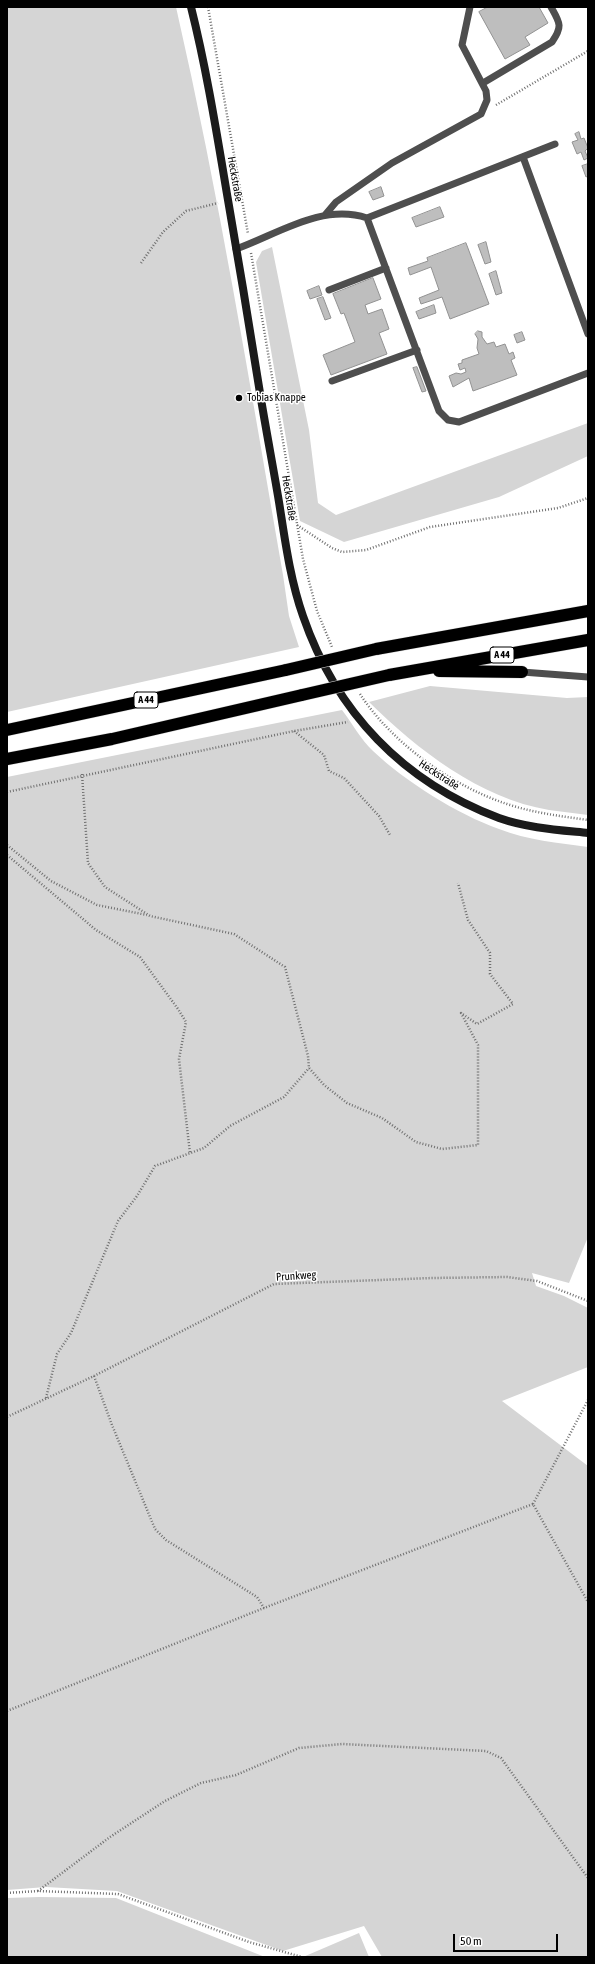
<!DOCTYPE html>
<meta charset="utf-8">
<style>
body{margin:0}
#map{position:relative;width:595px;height:1964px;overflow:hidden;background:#fff;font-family:"Asap Condensed",sans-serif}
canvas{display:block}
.frame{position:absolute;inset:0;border:8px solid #000;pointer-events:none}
.scale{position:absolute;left:453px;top:1934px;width:105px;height:18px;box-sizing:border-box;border:2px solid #000;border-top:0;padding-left:5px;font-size:12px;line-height:14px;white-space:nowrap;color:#000;-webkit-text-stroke:3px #fff;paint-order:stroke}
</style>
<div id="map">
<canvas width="595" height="1964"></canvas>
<div class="frame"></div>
<div class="scale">50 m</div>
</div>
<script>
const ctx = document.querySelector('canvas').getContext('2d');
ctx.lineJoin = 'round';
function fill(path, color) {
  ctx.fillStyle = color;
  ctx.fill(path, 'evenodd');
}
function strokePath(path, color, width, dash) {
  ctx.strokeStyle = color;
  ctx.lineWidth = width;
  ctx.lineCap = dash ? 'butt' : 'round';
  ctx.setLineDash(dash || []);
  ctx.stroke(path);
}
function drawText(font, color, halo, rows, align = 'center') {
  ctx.font = font + ' "Asap Condensed",sans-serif';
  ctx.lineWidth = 3;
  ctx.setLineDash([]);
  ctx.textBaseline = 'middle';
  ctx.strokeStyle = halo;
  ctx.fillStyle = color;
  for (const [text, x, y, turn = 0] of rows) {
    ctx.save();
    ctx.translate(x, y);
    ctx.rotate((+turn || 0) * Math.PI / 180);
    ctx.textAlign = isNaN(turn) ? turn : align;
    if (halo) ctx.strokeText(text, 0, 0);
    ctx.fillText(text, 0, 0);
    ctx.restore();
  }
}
const green = new Path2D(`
 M7 7H176C219 195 250 385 283 575L289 616 299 647 7 712Z
 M272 247 309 430 318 503 336 515 588 423V456L499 497 344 542 300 521 256 262 262 251Z
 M430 686 567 698 588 697V815C575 813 562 812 549 810 479 798 418 750 369 702Z
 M342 710C352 723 361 740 373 751 406 782 457 814 499 829 527 840 559 843 588 847V1237L569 1283 532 1273 536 1286 564 1296 588 1308V1367L502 1401 588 1466V1957H382L364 1926 283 1951 117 1891 46 1887 7 1890V777Z
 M39 1897 116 1898 265 1957H7V1898Z
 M359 1933 369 1957H303Z`);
const building = new Path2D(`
 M488 7H539L548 23 525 37 530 45 505 59 479 12Z
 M579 132 581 139 584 138 588 148 585 151 588 158 584 160 581 152 577 154 572 142 578 140 575 134Z
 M588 164V176L586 177 582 166Z
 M381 187 384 196 373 200 369 192Z
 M440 207 444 217 416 227 412 218Z
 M486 242 491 262 485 264 478 245Z
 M466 243 489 304 450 319 442 297 421 304 419 298 439 290 431 267 410 275 408 268 428 261 427 258Z
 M496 271 502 293 496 295 489 274Z
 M373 278 381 299 365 305 368 314 382 309 389 329 379 333 387 354 331 375 323 355 355 342 344 313 341 314 333 294Z
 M319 286 322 295 310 299 307 291Z
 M323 297 331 318 325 320 317 299Z
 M434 305 436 313 419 319 416 312Z
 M478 331 482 332V337L487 344 494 342 496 347 505 344 509 354 513 352 515 358 511 360 517 375 473 391 469 378 453 387 449 376 456 373 461 374 466 372 465 368 460 370 458 364 462 363V360L479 354 477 348 478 339 475 334Z
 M522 332 525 340 517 343 514 335Z
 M417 367 426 391 422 392 413 368Z`);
const path = new Path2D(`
 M208 7 248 234
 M496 105 588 51
 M251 253 303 559 317 611 332 647
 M141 263 163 232 186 211 218 203
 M297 525 332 548 342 552 366 550 430 527 558 508 588 498
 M360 694C392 743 452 786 507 804 534 813 560 816 588 820
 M294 731 324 755 329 771 344 778 379 816 390 835
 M82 774 88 863 105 887 150 916 234 934 285 967 308 1056 309 1068 324 1085 347 1103 382 1118 416 1142 442 1149 478 1145V1045L461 1013 477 1024 513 1004 490 974V953L468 920 458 883
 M7 792 294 731 348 722
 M7 845 51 881 97 905 147 915
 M7 855 96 930 140 957 178 1009 186 1022 179 1059 190 1153
 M94 1376 112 1425 155 1529 166 1540 257 1597 264 1608
 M46 1398 57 1354 71 1333 118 1221 137 1196 155 1166 204 1148 230 1126 284 1097 309 1068
 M7 1417 94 1376 274 1284 432 1278 507 1277 537 1281 588 1301
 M533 1504 588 1400
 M7 1711 264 1608 533 1504 588 1602
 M38 1891 110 1837 165 1801 201 1783 236 1775 299 1748 342 1744 486 1751 501 1758 588 1878
 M7 1893 38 1891 118 1894 249 1942 302 1957`);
const lane = new Path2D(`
 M483 83 552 42C563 26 560 23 551 7
 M523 157 588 334
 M325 215 336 202 392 163 481 114 487 100 486 91 462 45 470 7
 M367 218 439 411 448 420 459 422 588 373
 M236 249C278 234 322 203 367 218L555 144
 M329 290 386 268
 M332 381 417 350
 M522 672 588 677`);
const secondary = new Path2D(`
 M191 7C207 71 217 135 228 200 239 264 250 329 260 393 266 430 273 466 279 502 285 540 290 579 303 616 336 712 403 782 499 818 527 828 559 830 588 833`);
const highway = new Path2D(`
 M376 649 588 611
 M439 671 522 672
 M389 675 588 640
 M7 730 286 670
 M7 759 112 739 302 695`);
const highwayBridge = new Path2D(`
 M286 670 376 649
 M302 695 389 675`);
const markers = [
 [239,398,4,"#000"]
];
const shields = [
 [502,655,24],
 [146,700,24]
];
const shieldNames = [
 ["A 44",502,655],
 ["A 44",146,700]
];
const streetNames = [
 ["Heckstraße",235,179,80],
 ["Heckstraße",289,498,81],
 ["Heckstraße",439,775,33],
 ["Prunkweg",296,1276,-4]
];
const poiNames = [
 ["Tobias Knappe",247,398]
];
fill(green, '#d5d5d5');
fill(building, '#bebebe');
strokePath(building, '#929292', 1);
strokePath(highway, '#dbdbdb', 13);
strokePath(path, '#707070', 2.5, [1, 2]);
strokePath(lane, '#4e4e4e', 7);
strokePath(secondary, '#1b1b1b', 8);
strokePath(highway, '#000', 12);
strokePath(highwayBridge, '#dbdbdb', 13, []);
strokePath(highwayBridge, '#000', 12);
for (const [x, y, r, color] of markers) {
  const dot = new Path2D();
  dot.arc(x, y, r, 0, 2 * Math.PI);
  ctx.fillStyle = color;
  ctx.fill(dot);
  strokePath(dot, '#fff', 1.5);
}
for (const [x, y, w] of shields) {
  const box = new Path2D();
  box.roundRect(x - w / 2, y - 8, w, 16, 3);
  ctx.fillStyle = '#fff';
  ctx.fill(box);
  strokePath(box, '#000', 1);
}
drawText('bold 10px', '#000', null, shieldNames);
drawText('11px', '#000', '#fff', streetNames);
drawText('11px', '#000', '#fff', poiNames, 'left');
</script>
